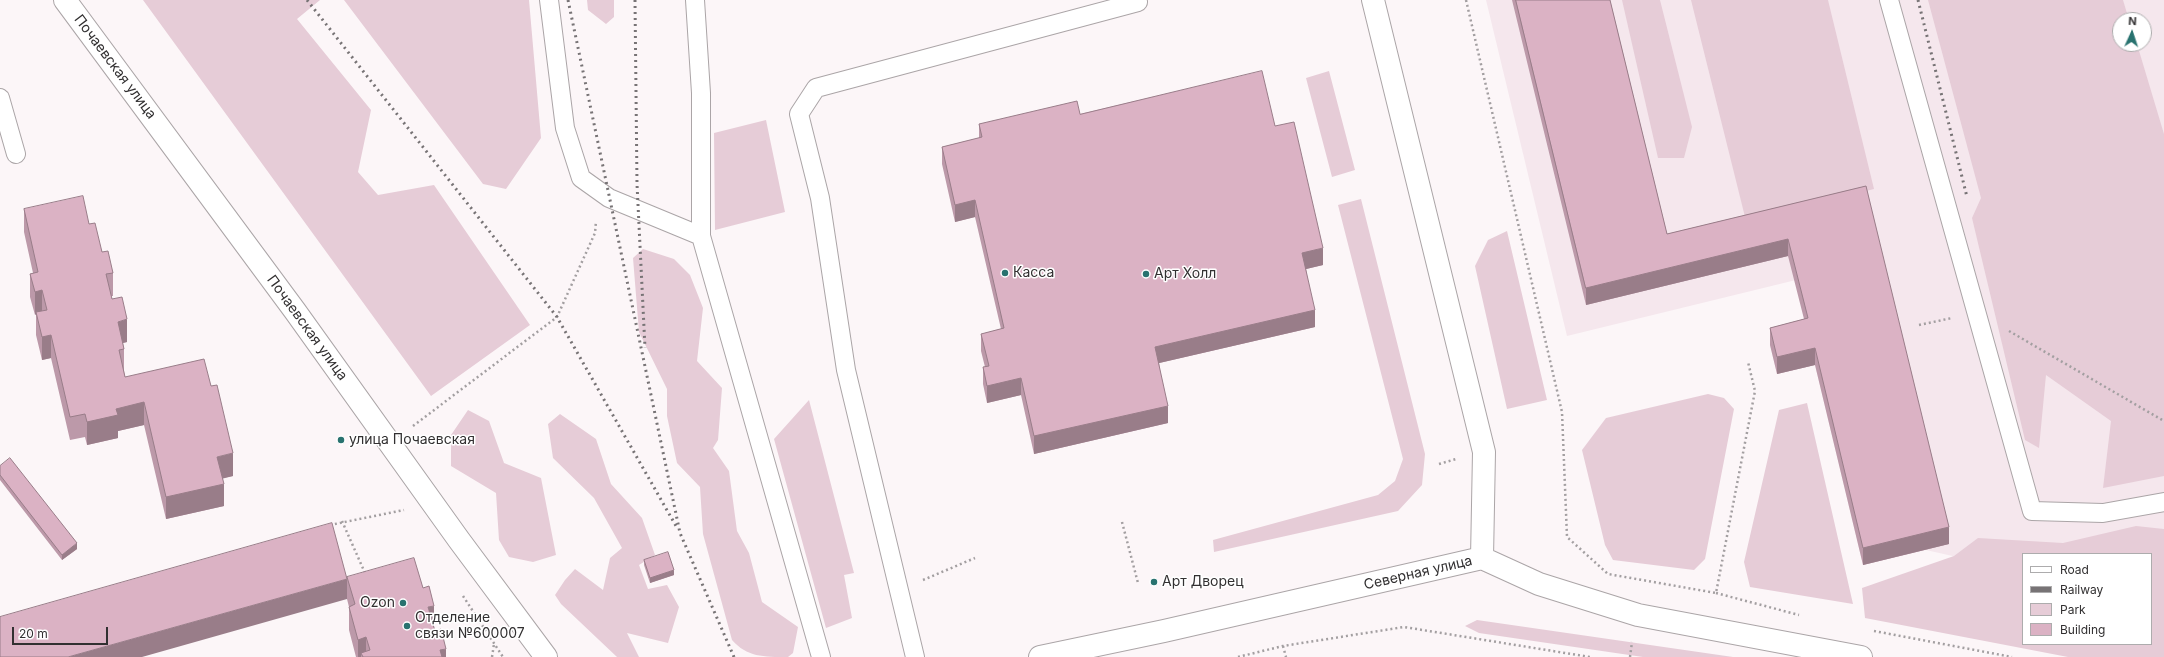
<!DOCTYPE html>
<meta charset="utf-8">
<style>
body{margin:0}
#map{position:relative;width:2164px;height:657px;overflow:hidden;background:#fcf6f8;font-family:Inter,sans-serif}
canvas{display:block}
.legend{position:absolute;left:2022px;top:553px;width:130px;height:92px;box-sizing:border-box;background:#fff;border:1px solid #adacad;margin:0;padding:5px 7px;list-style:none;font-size:12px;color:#323031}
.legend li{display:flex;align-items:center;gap:8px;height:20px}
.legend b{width:20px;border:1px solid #adacad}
.north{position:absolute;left:2112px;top:12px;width:40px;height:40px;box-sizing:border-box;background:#fff;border:1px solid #adacad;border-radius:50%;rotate:3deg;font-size:11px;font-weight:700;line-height:16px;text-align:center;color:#323031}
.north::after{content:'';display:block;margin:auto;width:14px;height:18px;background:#28726f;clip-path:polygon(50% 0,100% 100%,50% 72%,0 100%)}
.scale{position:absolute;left:12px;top:627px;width:96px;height:18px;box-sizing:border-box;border:2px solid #323031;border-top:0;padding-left:5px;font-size:12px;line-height:14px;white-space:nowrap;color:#323031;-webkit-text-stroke:3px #fff;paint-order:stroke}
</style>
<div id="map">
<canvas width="2164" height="657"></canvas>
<ul class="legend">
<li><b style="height:5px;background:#fff"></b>Road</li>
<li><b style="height:5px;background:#777375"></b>Railway</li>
<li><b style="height:11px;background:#e6ccd7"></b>Park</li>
<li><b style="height:11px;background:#dbb2c4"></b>Building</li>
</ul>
<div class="north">N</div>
<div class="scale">20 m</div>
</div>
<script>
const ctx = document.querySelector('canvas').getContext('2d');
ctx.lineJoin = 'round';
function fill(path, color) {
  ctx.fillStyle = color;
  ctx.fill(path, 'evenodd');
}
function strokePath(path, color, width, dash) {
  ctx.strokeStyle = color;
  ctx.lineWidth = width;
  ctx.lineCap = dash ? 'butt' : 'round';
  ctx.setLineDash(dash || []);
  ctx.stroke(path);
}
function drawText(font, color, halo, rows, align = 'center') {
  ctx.font = font + ' Inter,sans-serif';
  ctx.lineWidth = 3;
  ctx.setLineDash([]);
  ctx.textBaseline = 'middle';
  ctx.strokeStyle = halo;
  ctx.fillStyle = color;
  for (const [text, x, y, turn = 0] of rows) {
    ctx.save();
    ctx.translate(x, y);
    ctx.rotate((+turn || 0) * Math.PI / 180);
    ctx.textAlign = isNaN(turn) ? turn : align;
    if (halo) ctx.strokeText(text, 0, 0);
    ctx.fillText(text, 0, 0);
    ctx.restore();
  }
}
const built = new Path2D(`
 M1486 0H2164V604L2151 554H2023V572L1926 550 1863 565 1815 365 1777 374 1770 345 1808 335 1796 280 1567 336ZM2120 20H2144V44H2120Z`);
const green = new Path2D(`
 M143 0H320L297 19 371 110 358 172 378 195 434 185 530 325 431 396Z
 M344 0H529L541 138 506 189 483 184Z
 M587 0H614V17L606 24 588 10Z
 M1622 0H1660L1692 127 1684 158H1658Z
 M1691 0H1828L1874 189 1746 221Z
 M1928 0H2123L2129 20H2120V44H2137L2164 134V476L2103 488 2111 421 2046 375 2039 448 2025 440 1972 218 1981 198Z
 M1329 71 1355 170 1332 177 1306 78Z
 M766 120 785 212 715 230 714 133Z
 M1361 199 1425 454 1422 485 1398 511 1214 552 1213 540 1378 495 1395 481 1403 459 1338 205Z
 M1507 231 1547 400 1507 409 1475 266 1488 240Z
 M643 249 674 259 690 275 703 308 697 361 722 388 718 440 713 448 729 471 737 531 749 553 762 602 798 627 793 653 788 657C763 657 747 657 732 640L703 534 700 487 677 463 667 416V389L639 332 633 258Z
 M1708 394 1724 398 1734 409 1705 559 1694 570 1613 560 1605 545 1582 450 1606 418Z
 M809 400 854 573 844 575 852 618 826 628 774 439Z
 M1807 403 1853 604 1750 587 1744 562 1779 410Z
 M468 410 489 421 504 463 541 478 556 555 533 562 509 557 499 540 496 493 451 466V435Z
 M560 414 596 439 611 484 642 518 655 555 639 565 648 589 667 585 679 607 668 643 627 633 639 657H617L561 604 555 595 565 580 575 569 603 590 610 558 622 548 594 498 553 458 548 424Z
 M2136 526 2164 529V657H2068L1865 618 1862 588 1954 556 1978 538 2063 543ZM2023 554H2151V644H2023Z
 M1477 620 1733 657H1643L1479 633 1465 626Z`);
const path = new Path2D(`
 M1466 0 1562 412 1567 537 1608 574 1716 593 1755 391 1748 362
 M1919 325 1952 318
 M2009 331 2164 421
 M413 426 557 317 595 233 596 221
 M1439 464 1456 459
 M342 521 365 573
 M1122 522 1138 583
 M330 525 404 510
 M923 580 975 558
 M1716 593 1799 615
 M463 596 503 657
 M1874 631 2012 657
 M1283 646 1286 657
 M492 657 494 644
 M1238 657 1283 646 1404 627 1590 657
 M1630 657 1632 642`);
const lane = new Path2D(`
 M549 0 565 128 581 178 609 198 701 236
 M695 0 701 93V236L821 657
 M1889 0 2032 511 2103 513 2164 502
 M0 98 16 154
 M915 657 846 370 820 198 799 114 816 88 1138 2 1137 0`);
const street = new Path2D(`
 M1373 0 1484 452 1482 558
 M1040 657 1164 631 1482 558 1539 584 1638 615 1861 657`);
const secondary = new Path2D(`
 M65 0 295 311 459 540 546 657`);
const rail = new Path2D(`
 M307 0 557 317 676 526
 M568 0 680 533 734 657
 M635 0 637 184 645 348
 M1918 0 1967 197`);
const wall = new Path2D(`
 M1512 0H1610L1667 234 1866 186 1949 544 1863 565 1815 365 1777 374 1770 345V328L1804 319 1788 256 1586 305Z
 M1080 114 1275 126 1323 265 1306 269 1315 327 1159 363 1168 423 1034 454 1021 395 987 403 983 384V367H985L981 351V334L1001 329 975 217 955 222 942 164V147L979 138V124Z
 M24 209 89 224 102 252 113 273V296H111L127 342 123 343 124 349V371L125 377 233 476 223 478 224 506 166 519 144 425 118 431V438L87 445 85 437 70 440 51 358 42 360 36 335V314L35 315 30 297V274L33 273 24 232Z
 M0 466 77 549 62 560 0 480Z
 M644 560 674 575 650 583 644 565Z
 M347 577 434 628 446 657H356L349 630V607L347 599Z`);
const shadedWall = new Path2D(`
 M975 200V217L955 222V205Z
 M1788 239V256L1586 305V288Z
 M1323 248V265L1302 270V253Z
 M42 290V313L36 312V314L35 315V292Z
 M1315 310V327L1155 364V347Z
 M127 319V342L118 344V322Z
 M51 335V358L42 360V337Z
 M1815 348V365L1777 374V357Z
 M1021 378V395L987 403V386Z
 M144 402V425L118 431V438L87 445V422L116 409Z
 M1168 406V423L1034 454V436Z
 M233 453V476L217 480V457Z
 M224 484V506L166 519V497Z
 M1949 527V544L1863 565V548Z
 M77 543V549L62 560V555Z
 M674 570V575L650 583V578Z
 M347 579V599L142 657H68Z
 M434 606V629L428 607Z
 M366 637V657L361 653V657H358V640Z
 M446 649V657H440V650Z`);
const building = new Path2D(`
 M1516 0H1610L1667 234 1866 186 1949 527 1863 548 1815 348 1777 357 1770 328 1808 318 1788 239 1586 288Z
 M1262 71 1275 126 1294 122 1323 248 1302 253 1315 310 1155 347 1168 406 1034 436 1021 378 987 386 983 367 989 366 981 334 1004 328 975 200 955 205 942 147 982 137 979 124 1077 101 1080 114Z
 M83 196 89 224 95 223 102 252 108 251 113 273 106 274 112 299 122 297 127 319 118 322 124 349 119 350 125 377 204 359 211 386 217 385 233 453 217 457 224 484 166 497 144 402 116 409 118 415 87 422 85 414 70 417 51 335 42 337 36 312 47 310 42 290 35 292 30 274 38 272 24 209Z
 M10 458 77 543 62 555 0 475V466Z
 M332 523 347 579 68 657H0V617Z
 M668 552 674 570 650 578 644 560Z
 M414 558 423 588 429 586 434 606 428 607 435 631 441 629 446 649 440 650 442 657H363L361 653 370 650 366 637 358 640 349 607 355 604 347 577Z`);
const markers = [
 [1005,273,4,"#28726f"],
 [1146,274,4,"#28726f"],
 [341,440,4,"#28726f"],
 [1154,582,4,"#28726f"],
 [403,603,4,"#28726f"],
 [407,626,4,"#28726f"]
];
const streetNames = [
 ["Почаевская улица",115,67,53],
 ["Почаевская улица",307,328,54],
 ["Северная улица",1418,573,-13]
];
const poiNames = [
 ["Касса",1013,273],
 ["Арт Холл",1154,274],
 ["улица Почаевская",349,440],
 ["Арт Дворец",1162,582],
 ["Ozon",395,603,"right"],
 ["Отделение",415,618],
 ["связи №600007",415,634]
];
fill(built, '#f5e7ed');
fill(green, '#e6ccd7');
strokePath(lane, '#aba5a7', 20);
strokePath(street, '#aba5a7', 24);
strokePath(secondary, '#aba5a7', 24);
strokePath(path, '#a39fa1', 2.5, [2, 3]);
strokePath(lane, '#fff', 18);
strokePath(street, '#fff', 22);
strokePath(secondary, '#fff', 22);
strokePath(rail, '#777375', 3, [2, 4]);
fill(wall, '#bc99a9');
fill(shadedWall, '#997d89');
fill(building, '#dbb2c4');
strokePath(building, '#997d89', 1);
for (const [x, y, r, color] of markers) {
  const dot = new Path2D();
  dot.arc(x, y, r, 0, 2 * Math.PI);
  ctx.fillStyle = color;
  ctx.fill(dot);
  strokePath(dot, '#fff', 1.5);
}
drawText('14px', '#323031', '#fff', streetNames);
drawText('14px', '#323031', '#fff', poiNames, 'left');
</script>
